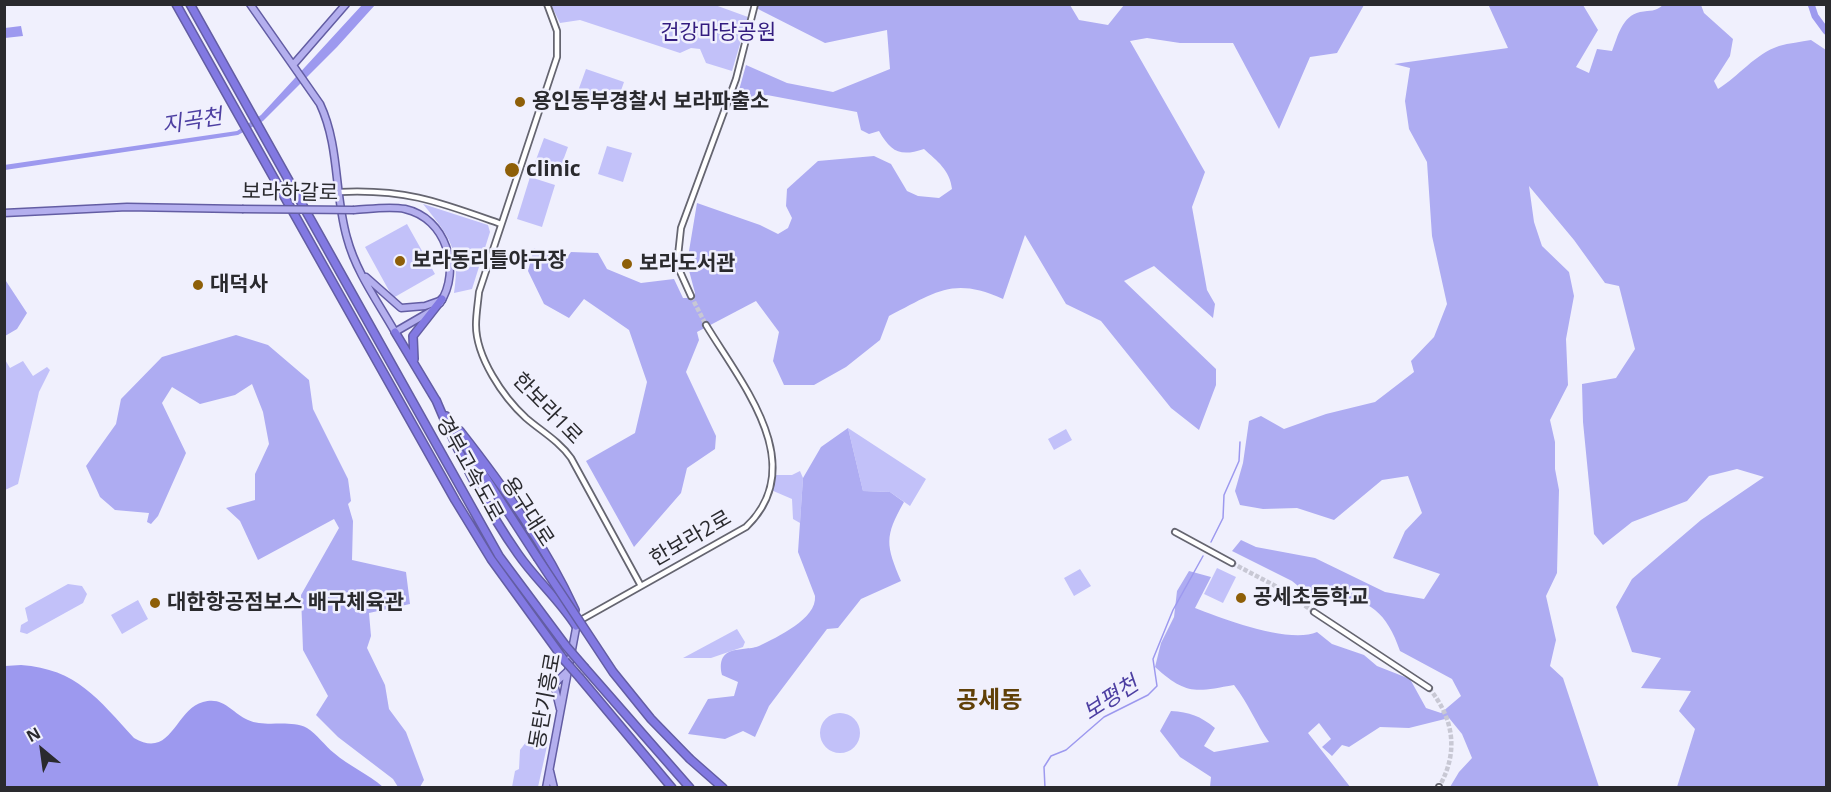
<!DOCTYPE html>
<meta charset="utf-8">
<style>
body{margin:0}
#map{position:relative;width:1831px;height:792px;overflow:hidden;background:#f0f0fd;font-family:"Open Sans",sans-serif}
canvas{display:block}
.frame{position:absolute;inset:0;border:6px solid #2a2a2e;pointer-events:none}
.north{position:absolute;left:12px;top:720px;width:60px;height:60px;-webkit-text-stroke:4px #f0f0fd;paint-order:stroke;rotate:331deg;font-size:16px;font-weight:700;line-height:24px;text-align:center;color:#2a2a2e}
.north::after{content:'';display:block;margin:auto;width:21px;height:27px;background:#2a2a2e;clip-path:polygon(50% 0,100% 100%,50% 72%,0 100%)}
</style>
<div id="map">
<canvas width="1831" height="792"></canvas>
<div class="frame"></div>
<div class="north">N</div>
</div>
<script>
const ctx = document.querySelector('canvas').getContext('2d');
ctx.lineJoin = 'round';
function fill(path, color) {
  ctx.fillStyle = color;
  ctx.fill(path, 'evenodd');
}
function strokePath(path, color, width, dash) {
  ctx.strokeStyle = color;
  ctx.lineWidth = width;
  ctx.lineCap = dash ? 'butt' : 'round';
  ctx.setLineDash(dash || []);
  ctx.stroke(path);
}
function drawText(font, color, halo, rows, align = 'center') {
  ctx.font = font + ' "Open Sans","Noto Sans KR",sans-serif';
  ctx.lineWidth = 5;
  ctx.setLineDash([]);
  ctx.textBaseline = 'middle';
  ctx.strokeStyle = halo;
  ctx.fillStyle = color;
  for (const [text, x, y, turn = 0] of rows) {
    ctx.save();
    ctx.translate(x, y);
    ctx.rotate((+turn || 0) * Math.PI / 180);
    ctx.textAlign = isNaN(turn) ? turn : align;
    if (halo) ctx.strokeText(text, 0, 0);
    ctx.fillText(text, 0, 0);
    ctx.restore();
  }
}
const green = new Path2D(`
 M551 5H715L748 17 732 71 706 63 700 49 691 48 680 53 580 20 560 23Z
 M586 69 624 82 616 105 578 91Z
 M544 138 568 147 557 177 533 168Z
 M607 146 632 153 623 182 598 174Z
 M530 177 555 185 542 227 517 219Z
 M423 204 488 225 490 232 472 289 454 293C461 250 449 236 423 204Z
 M407 224 435 274 393 298 365 247Z
 M4 358 10 368 23 361 33 376 47 367 50 370 39 392 18 484 5 490Z
 M848 428 926 479 910 506 890 492 863 491Z
 M1066 429 1072 440 1054 450 1048 439Z
 M800 471 803 478 800 523 793 519 792 499 771 490 773 475H792Z
 M1217 568 1236 577 1223 603 1204 594Z
 M1080 569 1091 586 1074 596 1064 578Z
 M68 584 82 586 87 594 83 603 27 634 20 632 21 625 28 621 25 608Z
 M138 600 148 619 122 634 111 615Z
 M737 629 745 642 743 647 711 658H683Z
 M820 733a20 20 0 1 1 40 0a20 20 0 1 1-40 0Z
 M533 733 549 737 538 787H512L515 771 519 769 520 750Z`);
const forest = new Path2D(`
 M1488 4 1583 5 1598 30 1576 67 1589 73 1597 49 1612 51C1618 36 1622 16 1640 12 1651 10 1655 12 1663 5H1701L1704 13 1733 39 1730 56 1714 81 1718 89C1739 76 1755 54 1779 46 1789 43 1801 42 1811 40L1826 50V787H1677L1695 729 1679 711 1691 691 1641 688 1661 658 1632 652 1616 607 1632 579 1701 520 1764 477 1737 469 1709 476 1687 501 1632 522 1603 545 1594 534 1583 422 1582 384 1616 378 1635 349 1619 286 1605 283 1574 240 1529 186 1534 222 1542 246 1569 272 1574 296 1566 339 1568 385 1550 420 1555 442V469L1559 490 1557 573 1546 596 1556 640 1550 666 1563 678 1599 787H1450L1459 772 1472 758 1462 734 1449 718 1409 728 1380 727 1349 747 1342 745 1332 756 1322 747 1331 739 1319 723 1308 733 1351 788 1210 787 1211 777 1180 757 1160 731 1171 711C1190 712 1200 716 1215 728L1204 746 1214 752 1269 742C1256 724 1249 704 1234 685 1195 692 1186 695 1155 667L1161 643 1174 617 1177 591 1189 571 1211 577 1195 608C1223 619 1289 644 1317 632L1332 644 1364 655 1377 666 1410 679 1426 708 1441 713 1461 696 1452 679 1400 651C1385 606 1360 592 1314 599L1292 581 1232 551 1241 540 1256 547 1315 558 1385 592 1424 599 1440 574 1393 558 1405 531 1422 513 1408 476 1382 480 1334 520 1297 508 1263 509 1240 505 1235 491 1243 463 1249 421 1261 416 1284 429 1326 414 1375 402 1414 372 1411 361 1434 337 1447 304 1432 236 1427 162 1409 129 1405 101 1410 68 1394 64 1508 48Z
 M758 5H1070L1079 20 1108 25 1124 5H1364L1337 53 1310 57 1279 129 1233 43H1180L1147 38 1130 41 1205 172 1192 207 1207 290 1215 304 1213 318 1154 266 1124 281 1216 369V385L1199 430 1171 408 1101 321 1066 304 1025 235 1003 299C952 276 935 293 889 316L880 340 846 367 814 385H784L773 361 779 332 756 301 697 332 699 340 686 372 716 436 715 449 687 468 681 493 634 547 586 461 635 433 647 382 629 330 584 299 569 318 544 304 528 271 534 248 563 263 571 252 598 253 607 269 641 283 674 279 683 298H693L695 293 687 263 697 203 760 225 778 234 788 228 792 218 786 206 787 189 818 161 874 156 891 164 907 191 918 196 939 198 952 189C950 170 937 161 924 149 900 157 891 152 879 131L869 134 861 130 857 112 767 95 736 101 746 65 787 83 833 92 890 69 887 30 825 43 758 9Z
 M4 278 27 313 17 329 5 336Z
 M236 335 268 345 309 380 313 409 348 479 351 501 348 504 353 521 352 560 406 572 410 604 369 613 371 636 367 648 385 685 389 709 406 732 424 780 420 787H398L393 779 338 737 316 715 328 696 303 650 301 595 339 528 334 519 258 560 240 521 226 508 255 500V474L269 444 263 412 252 384 235 395 200 404 172 387 162 403 186 453 158 516 151 524 147 522 149 513 115 510 100 497 86 466 116 424 121 399 162 357Z
 M848 428 863 491 890 492 904 502C884 537 886 545 901 581L861 599 838 628 827 629 769 706 755 737 743 731 725 739 688 734 708 699 734 696 738 682 722 675C715 643 745 652 759 646 777 637 817 619 815 596L798 552 803 478 821 447Z`);
const water = new Path2D(`
 M362 5H375L337 47 263 121 238 135 5 170 4 165 237 131 261 115Z
 M21 26 23 36 5 38V28Z
 M21 665C77 669 98 699 134 738 172 760 175 709 203 702 224 696 232 713 248 720 265 728 289 719 307 728 317 734 325 746 334 753 349 766 368 774 383 787H5V666Z`);
const stream = new Path2D(`
 M1211 542 1223 518 1224 495 1239 461 1240 442
 M1045 788 1044 767 1051 756 1066 750 1104 717 1148 695 1157 686 1153 659 1173 610 1203 556`);
const river = new Path2D(`
 M1811 4 1815 16 1826 31`);
const minorTunnel = new Path2D(`
 M691 296 706 325
 M1232 563 1281 589 1314 612
 M1429 688C1454 719 1459 752 1439 787`);
const minor = new Path2D(`
 M547 4 557 31V57L479 292C478 303 476 314 476 325 476 357 503 397 526 418 541 431 559 441 571 458L641 586
 M340 192C407 189 439 202 501 224
 M691 296 677 265 681 228 736 79 755 4
 M1175 532 1232 563
 M1314 612 1429 688
 M579 621 746 527C811 465 741 383 706 325
 M1439 788V787`);
const major = new Path2D(`
 M250 4 320 104C340 147 334 193 347 238 356 272 378 302 395 332L433 310
 M293 65 346 4
 M354 210C371 209 389 206 405 209 446 218 462 270 440 303
 M4 213 127 207 242 209
 M366 277 401 308 425 306 442 300
 M560 709 554 684 569 670
 M550 771 554 788
 M546 788 577 623`);
const highway = new Path2D(`
 M176 4 455 500 491 559 565 661
 M190 4 499 556 566 646
 M395 332 437 402
 M414 359 413 336 442 299
 M436 400C458 453 485 507 518 554 536 580 558 598 576 626
 M446 416 537 557
 M460 431C504 487 545 545 575 610
 M585 668 690 788
 M580 678 672 788
 M690 759 723 788`);
const majorBridge = new Path2D(`
 M242 209 354 210`);
const highwayBridge = new Path2D(`
 M537 557 613 672 651 719 690 759
 M566 646 585 668
 M565 661 580 678`);
const markers = [
 [520,102,6,"#8e5f08"],
 [512,170,8,"#8e5f08"],
 [400,261,6,"#8e5f08"],
 [627,264,6,"#8e5f08"],
 [198,285,6,"#8e5f08"],
 [1241,598,6,"#8e5f08"],
 [155,603,6,"#8e5f08"]
];
const parkNames = [
 ["건강마당공원",718,33]
];
const poiNames = [
 ["용인동부경찰서 보라파출소",532,102],
 ["clinic",526,170],
 ["보라동리틀야구장",412,261],
 ["보라도서관",639,264],
 ["대덕사",210,285],
 ["공세초등학교",1253,598],
 ["대한항공점보스 배구체육관",167,603]
];
const streetNames = [
 ["보라하갈로",290,193,1],
 ["한보라1로",547,409,46],
 ["경부고속도로",469,469,61],
 ["용구대로",527,512,57],
 ["한보라2로",691,539,-30],
 ["동탄기흥로",546,701,-80]
];
const waterNames = [
 ["지곡천",192,122,-9],
 ["보평천",1111,699,-33]
];
const quarterNames = [
 ["공세동",989,701]
];
fill(green, '#c2c1f9');
fill(forest, '#aeacf2');
fill(water, '#9d99ef');
strokePath(stream, '#9d99ef', 1.5);
strokePath(river, '#9d99ef', 7);
strokePath(minorTunnel, '#c8c8d4', 4.5, [4.5, 2]);
strokePath(minor, '#656570', 8);
strokePath(major, '#635da3', 9);
strokePath(highway, '#635da3', 10);
strokePath(minor, '#fff', 4.5);
strokePath(major, '#b4afee', 6);
strokePath(highway, '#8279e2', 7);
strokePath(majorBridge, '#635da3', 9, []);
strokePath(highwayBridge, '#635da3', 10, []);
strokePath(majorBridge, '#b4afee', 6);
strokePath(highwayBridge, '#8279e2', 7);
for (const [x, y, r, color] of markers) {
  const dot = new Path2D();
  dot.arc(x, y, r, 0, 2 * Math.PI);
  ctx.fillStyle = color;
  ctx.fill(dot);
  strokePath(dot, '#f0f0fd', 2);
}
drawText('21px', '#331c7f', '#f0f0fd', parkNames);
drawText('bold 21px', '#2a2a2e', '#f0f0fd', poiNames, 'left');
drawText('21px', '#2a2a2e', '#f0f0fd', streetNames);
drawText('italic 22px', '#4d3fa2', '#f0f0fd', waterNames);
drawText('bold 24px', '#604007', '#f0f0fd', quarterNames);
</script>
